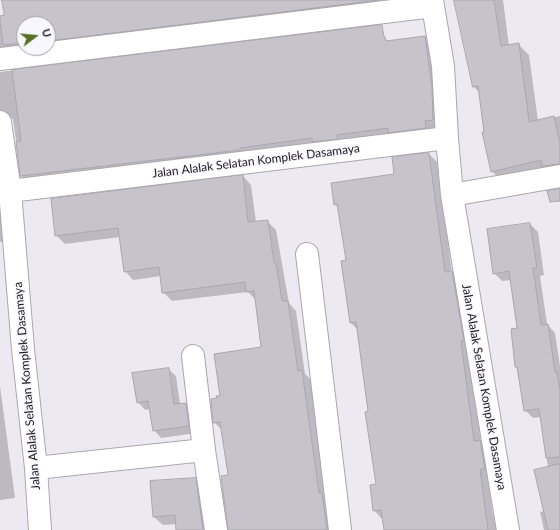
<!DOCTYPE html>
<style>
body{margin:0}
#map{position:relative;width:560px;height:530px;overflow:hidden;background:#ece9f0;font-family:Lato,sans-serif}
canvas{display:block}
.north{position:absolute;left:16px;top:16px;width:40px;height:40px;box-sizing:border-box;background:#f9f7fe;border:1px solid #a19fa4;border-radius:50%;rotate:74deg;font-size:11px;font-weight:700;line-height:16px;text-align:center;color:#1d1c1e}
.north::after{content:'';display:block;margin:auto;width:14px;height:18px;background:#577123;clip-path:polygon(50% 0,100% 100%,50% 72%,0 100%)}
</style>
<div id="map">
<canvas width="560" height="530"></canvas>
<div class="north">U</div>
</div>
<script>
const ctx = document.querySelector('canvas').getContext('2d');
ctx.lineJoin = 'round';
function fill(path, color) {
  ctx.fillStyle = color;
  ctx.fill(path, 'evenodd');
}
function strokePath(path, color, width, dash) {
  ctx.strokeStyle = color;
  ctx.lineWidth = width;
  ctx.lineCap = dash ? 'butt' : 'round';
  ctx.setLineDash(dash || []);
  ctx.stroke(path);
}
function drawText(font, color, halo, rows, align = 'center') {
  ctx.font = font + ' Lato,sans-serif';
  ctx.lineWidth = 3;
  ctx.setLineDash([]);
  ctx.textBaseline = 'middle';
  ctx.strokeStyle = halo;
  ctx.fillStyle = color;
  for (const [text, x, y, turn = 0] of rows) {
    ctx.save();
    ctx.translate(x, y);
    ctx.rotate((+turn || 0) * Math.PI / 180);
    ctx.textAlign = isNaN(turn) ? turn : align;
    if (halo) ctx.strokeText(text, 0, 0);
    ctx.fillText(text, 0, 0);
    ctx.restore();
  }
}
const shadow = new Path2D(`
 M3 0H416L0 60V17L5 16ZM24 24H48V48H24Z
 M455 0H503L509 46 518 44 529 55 538 121 560 116V175L502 182 492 171 479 92 474 87Z
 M424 37 433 46 442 128 31 185 21 176 13 119 7 118 0 123V72L255 41 385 38 388 42Z
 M429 154 437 162 452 273 460 281 481 443 489 450 493 477 488 478 493 516 501 524 502 530H385L382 519 374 510 377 485 370 412 358 330 351 323 347 261 339 208 335 204 395 175Z
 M0 159 9 241 0 242Z
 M243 176 251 185 256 222 267 221 276 230 289 303 296 311 305 374 311 380 327 499 334 530H229V476L222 430 214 422 221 397 262 348 256 300 248 292 172 301 163 292 161 276 133 280 125 271 120 237 65 244 56 235Z
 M530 224 538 232 544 275 540 276 547 324 555 333 560 366V530H544L540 512 544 511 548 468 541 417 533 418 525 410 518 329 512 280 502 281 494 273Z
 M168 369 176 376 180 404H186L193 411 196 433 161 438 154 430 150 409 145 410 138 402Z
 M0 386 15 498 0 500Z
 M195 479 204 488 210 530H177V524L163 525 154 517Z`);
const building = new Path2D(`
 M2 0H379L48 41V24H24V43L3 45 0 21V16L4 15Z
 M454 0H494L501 46 519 43 529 122 554 116 560 143V164L542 166 541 160 491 172 482 132H484L478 86 473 87Z
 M382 25 384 37H385L386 41 425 36 432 87 433 120 425 121 426 128 388 133V128L337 135 338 139 312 142V138L240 148V150L20 176 16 142 21 141 12 70Z
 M429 153 445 272 452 271 464 341H461L474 441 480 440 485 469H480L488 530H384L381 510 373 511 370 485 376 484 365 412 368 411 356 322 350 323 341 261 346 260 337 204 334 205 331 183 394 174 392 157Z
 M243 175 248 222 268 220 274 263H276L282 301H288L298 371 302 370 319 493H322L327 530H228L221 476 228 475 220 422 213 423 211 399 217 398 216 396H220L214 354 261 347 254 291 246 292 245 282 162 293 159 267 124 272 118 228 55 236 51 199Z
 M560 189V201L550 202 547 191Z
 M530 223 537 268H533L541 325 548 324 555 372H557L560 390V457L546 458 539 409 524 411 517 367H515L511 329 517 328 509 271 493 274 487 229Z
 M169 368 174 404 186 403 189 426 153 431 148 401 137 403 132 373Z
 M560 464V530H548L534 470Z
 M196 478 203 530H176L175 515 153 517 150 481Z`);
const street = new Path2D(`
 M432 0 443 66 447 138
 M0 59 433 6
 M0 122 10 191 23 349 36 468 40 530
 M10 191 447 138 452 195 508 530
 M452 195 560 176
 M307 254 340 530
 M204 450 216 530
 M36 468 204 450 193 356`);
const streetNames = [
 ["Jalan Alalak Selatan Komplek Dasamaya",256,161,-7],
 ["Jalan Alalak Selatan Komplek Dasamaya",27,386,-95],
 ["Jalan Alalak Selatan Komplek Dasamaya",484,387,80]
];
fill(shadow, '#0003');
fill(building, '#c6c4ca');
strokePath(building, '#a9a7ad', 1);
strokePath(street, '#aaa7ad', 24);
strokePath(street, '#fff', 22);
drawText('12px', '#1d1c1e', '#f9f7fe', streetNames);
</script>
